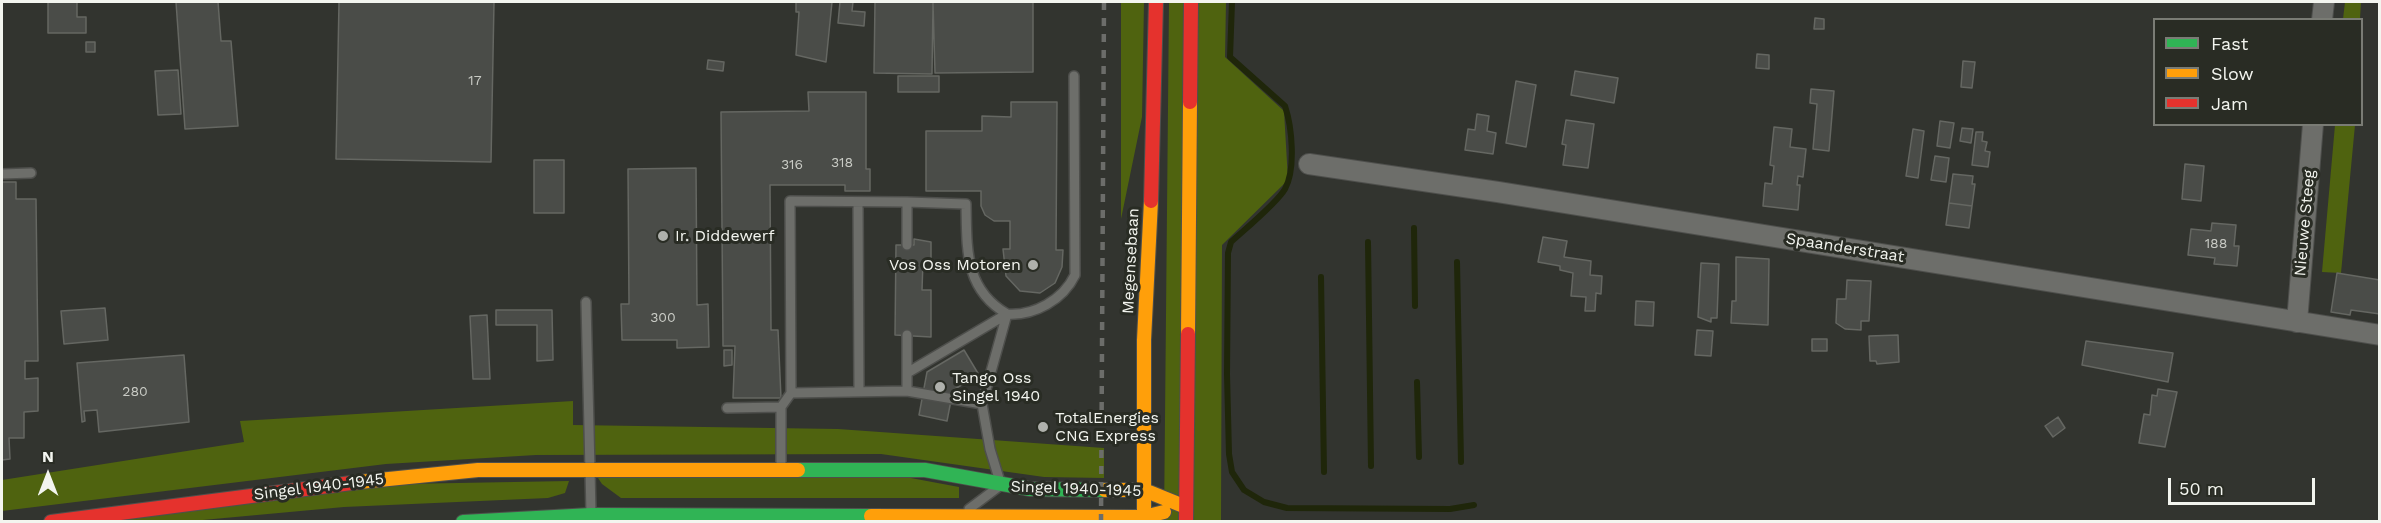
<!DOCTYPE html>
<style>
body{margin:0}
#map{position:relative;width:2381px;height:523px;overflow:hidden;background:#32342f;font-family:"Work Sans",sans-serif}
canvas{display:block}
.frame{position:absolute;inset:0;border:3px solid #f3f5ef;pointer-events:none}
.legend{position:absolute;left:2153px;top:18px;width:210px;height:108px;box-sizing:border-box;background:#292c24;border:2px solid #7a7c75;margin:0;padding:8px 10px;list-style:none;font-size:18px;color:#f3f5ef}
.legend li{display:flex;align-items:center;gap:12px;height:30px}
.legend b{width:30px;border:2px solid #7a7c75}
.north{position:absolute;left:18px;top:445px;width:60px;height:60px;-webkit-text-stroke:4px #292c24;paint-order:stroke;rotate:0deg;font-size:16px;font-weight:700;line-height:24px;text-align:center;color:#f3f5ef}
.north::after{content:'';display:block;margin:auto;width:21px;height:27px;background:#f3f5ef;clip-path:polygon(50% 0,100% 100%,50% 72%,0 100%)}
.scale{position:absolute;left:2168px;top:478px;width:147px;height:27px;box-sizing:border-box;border:3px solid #f3f5ef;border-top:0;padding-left:8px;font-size:18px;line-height:21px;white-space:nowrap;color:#f3f5ef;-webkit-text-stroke:4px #292c24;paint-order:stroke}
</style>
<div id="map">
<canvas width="2381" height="523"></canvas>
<div class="frame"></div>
<ul class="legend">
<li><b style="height:8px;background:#30b455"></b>Fast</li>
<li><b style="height:8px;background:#ff9f0a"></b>Slow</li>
<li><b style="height:8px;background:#e5322d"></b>Jam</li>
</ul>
<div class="north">N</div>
<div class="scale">50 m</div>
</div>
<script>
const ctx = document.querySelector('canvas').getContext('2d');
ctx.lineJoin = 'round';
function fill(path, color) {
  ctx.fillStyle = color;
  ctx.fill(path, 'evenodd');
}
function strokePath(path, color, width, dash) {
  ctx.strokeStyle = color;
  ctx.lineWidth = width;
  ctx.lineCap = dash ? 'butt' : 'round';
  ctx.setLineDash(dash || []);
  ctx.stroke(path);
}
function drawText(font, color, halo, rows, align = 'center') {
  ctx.font = font + ' "Work Sans",sans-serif';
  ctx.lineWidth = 6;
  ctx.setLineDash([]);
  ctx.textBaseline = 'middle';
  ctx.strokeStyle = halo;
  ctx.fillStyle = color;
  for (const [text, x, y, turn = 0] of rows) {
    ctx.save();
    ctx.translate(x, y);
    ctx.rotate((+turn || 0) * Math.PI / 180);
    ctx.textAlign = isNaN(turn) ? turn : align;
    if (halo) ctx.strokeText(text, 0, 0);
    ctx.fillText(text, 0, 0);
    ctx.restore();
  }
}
const green = new Path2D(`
 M1121 2H1144L1142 117 1121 219Z
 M1169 2H1226L1225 57 1284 111 1288 180 1222 245 1221 521 1164 522Z
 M2345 2H2361L2360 19H2343Z
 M2335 125H2355L2341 273 2322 272Z
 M573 401V425L838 429 1104 448V478L1044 477 881 454 536 455 386 464 2 511V480L244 442 240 421Z
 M868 470 959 487V498H621L602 484 596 475Z
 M569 481 565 493 548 498 344 507 181 522H102L402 484Z`);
const stream = new Path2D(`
 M1232 2 1230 57 1285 106C1292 127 1296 169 1285 189 1277 203 1244 230 1231 242L1228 253 1227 374 1229 454 1232 472 1244 490 1264 502 1287 508 1450 509 1474 505
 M1414 228 1415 306
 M1368 242 1371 466
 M1457 262 1461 462
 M1321 277 1324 472
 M1417 382 1419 457`);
const building = new Path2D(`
 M48 2H77V17H86V33H48Z
 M176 2H218L221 41H231L238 126 185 129Z
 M339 2H494L491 162 336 159Z
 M796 2H832L826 62 796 55 799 12H796Z
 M840 2H853L852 11 865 12 864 26 838 23Z
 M875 2H1033V72L935 73 933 3 932 74 874 73Z
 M1815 18 1824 19V29H1814Z
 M86 42H95V52H86Z
 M1757 54 1769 55V69L1756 68Z
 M708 60 724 62 723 71 707 69Z
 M1963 61 1975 62 1972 88 1961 87Z
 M178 70 181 114 158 115 155 71Z
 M1575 71 1618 78 1614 103 1571 95Z
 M898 76H939V92H898Z
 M1516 81 1536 85 1526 147 1506 143Z
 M1811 89 1834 91 1829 151 1813 149 1817 104 1810 103Z
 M808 92H866V169H870V191H845V185H770L771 330H778L781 398H733L735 346H723L721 112 809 111Z
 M1011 102H1057L1056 250H1063L1062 267 1055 283 1040 293 1020 291 1006 276 1003 249H1010V221H994L985 215 981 206V191H926V131H982V116L1011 117Z
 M1477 114 1489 116 1487 131 1496 133 1493 154 1465 150 1468 129 1475 130Z
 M1566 120 1594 124 1588 168 1563 165 1566 145 1562 144Z
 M1940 121 1954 123 1950 148 1937 146Z
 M1774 127 1792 129 1790 147 1806 149 1803 177 1798 176 1797 185H1800L1798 210 1763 206 1765 183 1772 184 1774 166 1770 165Z
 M1962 128 1973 129 1971 143 1960 141Z
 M1913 129 1924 131 1918 178 1906 176Z
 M1976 132H1983L1982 141 1987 142 1985 151 1990 152 1988 167 1972 165Z
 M1935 156 1949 158 1946 182 1931 180Z
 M534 160H564V213H534Z
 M2185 164 2204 166 2201 201 2182 199Z
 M696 168 697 305 708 304 709 347 677 348V340H622L621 304H629L628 169Z
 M1953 174 1973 176 1972 184H1975L1972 206 1949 203Z
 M2 182H16V199H36L38 361H25V379L38 378V411L24 412V438H9L10 459 2 460Z
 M1949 203 1972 206 1969 228 1946 225Z
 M2212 223 2236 225 2234 246H2239L2237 266 2214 264 2215 258 2188 255 2191 229 2211 231Z
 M1543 237 1567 241 1564 257 1591 261 1590 275 1602 276 1601 294 1596 293 1595 311H1585L1586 297 1571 296 1573 273 1560 270V266L1538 262Z
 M914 239 931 242V261H923L922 290H931V337L895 335 896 245H914Z
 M1736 257 1769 259 1768 325 1731 323 1732 301H1736Z
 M1701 263 1719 264 1717 318H1711V322L1698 317Z
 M2337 273 2380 280V314L2351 310 2350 315 2331 312Z
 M1847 280 1871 281 1869 321H1861V330L1845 329 1836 323 1837 299H1846Z
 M1636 301 1654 302 1653 326 1635 325Z
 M105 308 108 340 64 344 61 311Z
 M496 310H552L553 360 537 361V325H496Z
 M487 315 490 379H473L470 316Z
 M1697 330 1713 331 1711 356 1695 355Z
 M1898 335 1899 362 1877 364 1876 361H1870L1869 336Z
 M1812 339H1827V351H1812Z
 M2086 341 2173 353 2168 382 2082 365Z
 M724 350H732V365L724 366Z
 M964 350 979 375 953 390 947 421 919 415 927 372Z
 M184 355 189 422 99 432 97 410 84 411 85 421 82 422 77 363Z
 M2158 389 2177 392 2165 447 2139 443 2144 414 2150 415 2152 395 2157 396Z
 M2058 417 2065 428 2053 437 2045 426Z`);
const lane = new Path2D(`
 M2 174 31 173
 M858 202 859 392
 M907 202 966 204C967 248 964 289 1007 314L982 404
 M586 302 591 513
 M907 373 1007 314C1034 316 1063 300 1075 275L1074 76
 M907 391V335
 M791 393 790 201 907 202V245
 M727 408 781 407
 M781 467V407L791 393 907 391 982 404 990 449 1001 485 969 509`);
const street = new Path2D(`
 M2322 20 2324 2
 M1309 164 1498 192 2380 335
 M2297 322 2313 124`);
const fast = new Path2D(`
 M798 470H925L1030 489 1105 490
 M463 522 591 515 871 516`);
const slow = new Path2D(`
 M1188 334 1190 102
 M359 482 478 470H798
 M1105 490H1144L1186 507
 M871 516 1144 517 1164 512
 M1144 522V340L1151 201`);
const jam = new Path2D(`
 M1190 102 1191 2
 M1151 201 1156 2
 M51 522 359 482
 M1186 522 1188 334`);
const rail = new Path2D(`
 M1101 522 1104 2`);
const markers = [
 [663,236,6,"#afb1ac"],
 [1033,265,6,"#afb1ac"],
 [940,387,6,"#afb1ac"],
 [1043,427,6,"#afb1ac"]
];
const numberNames = [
 ["17",475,81],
 ["318",842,163],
 ["316",792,165],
 ["188",2216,244],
 ["300",663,318],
 ["280",135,392]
];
const streetNames = [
 ["Nieuwe Steeg",2305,223,-85],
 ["Spaanderstraat",1845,248,9],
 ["Megensebaan",1131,261,-87],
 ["Singel 1940-1945",319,487,-7],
 ["Singel 1940-1945",1076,489,2]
];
const poiNames = [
 ["Ir. Diddewerf",675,236],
 ["Vos Oss Motoren",1021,265,"right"],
 ["Tango Oss",952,378],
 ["Singel 1940",952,396],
 ["TotalEnergies",1055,418],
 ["CNG Express",1055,436]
];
fill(green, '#4f630f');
strokePath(stream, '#1f260a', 6);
fill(building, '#4a4c48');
strokePath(building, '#656762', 1.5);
strokePath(lane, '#4e4f4c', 12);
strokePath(street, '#4e4f4c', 22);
strokePath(fast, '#4e4f4c', 16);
strokePath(slow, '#4e4f4c', 16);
strokePath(jam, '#4e4f4c', 16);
strokePath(lane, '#6d6e6a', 9);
strokePath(street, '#6d6e6a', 20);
strokePath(fast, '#30b455', 14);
strokePath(slow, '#ff9f0a', 14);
strokePath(jam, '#e5322d', 14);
strokePath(rail, '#6c6d6a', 4.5, [8, 8]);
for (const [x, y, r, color] of markers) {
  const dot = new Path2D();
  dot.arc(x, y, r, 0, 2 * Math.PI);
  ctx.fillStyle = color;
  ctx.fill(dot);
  strokePath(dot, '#292c24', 2);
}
drawText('14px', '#c9cbc5', null, numberNames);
drawText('16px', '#f3f5ef', '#292c24', streetNames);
drawText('16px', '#f3f5ef', '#292c24', poiNames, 'left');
</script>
